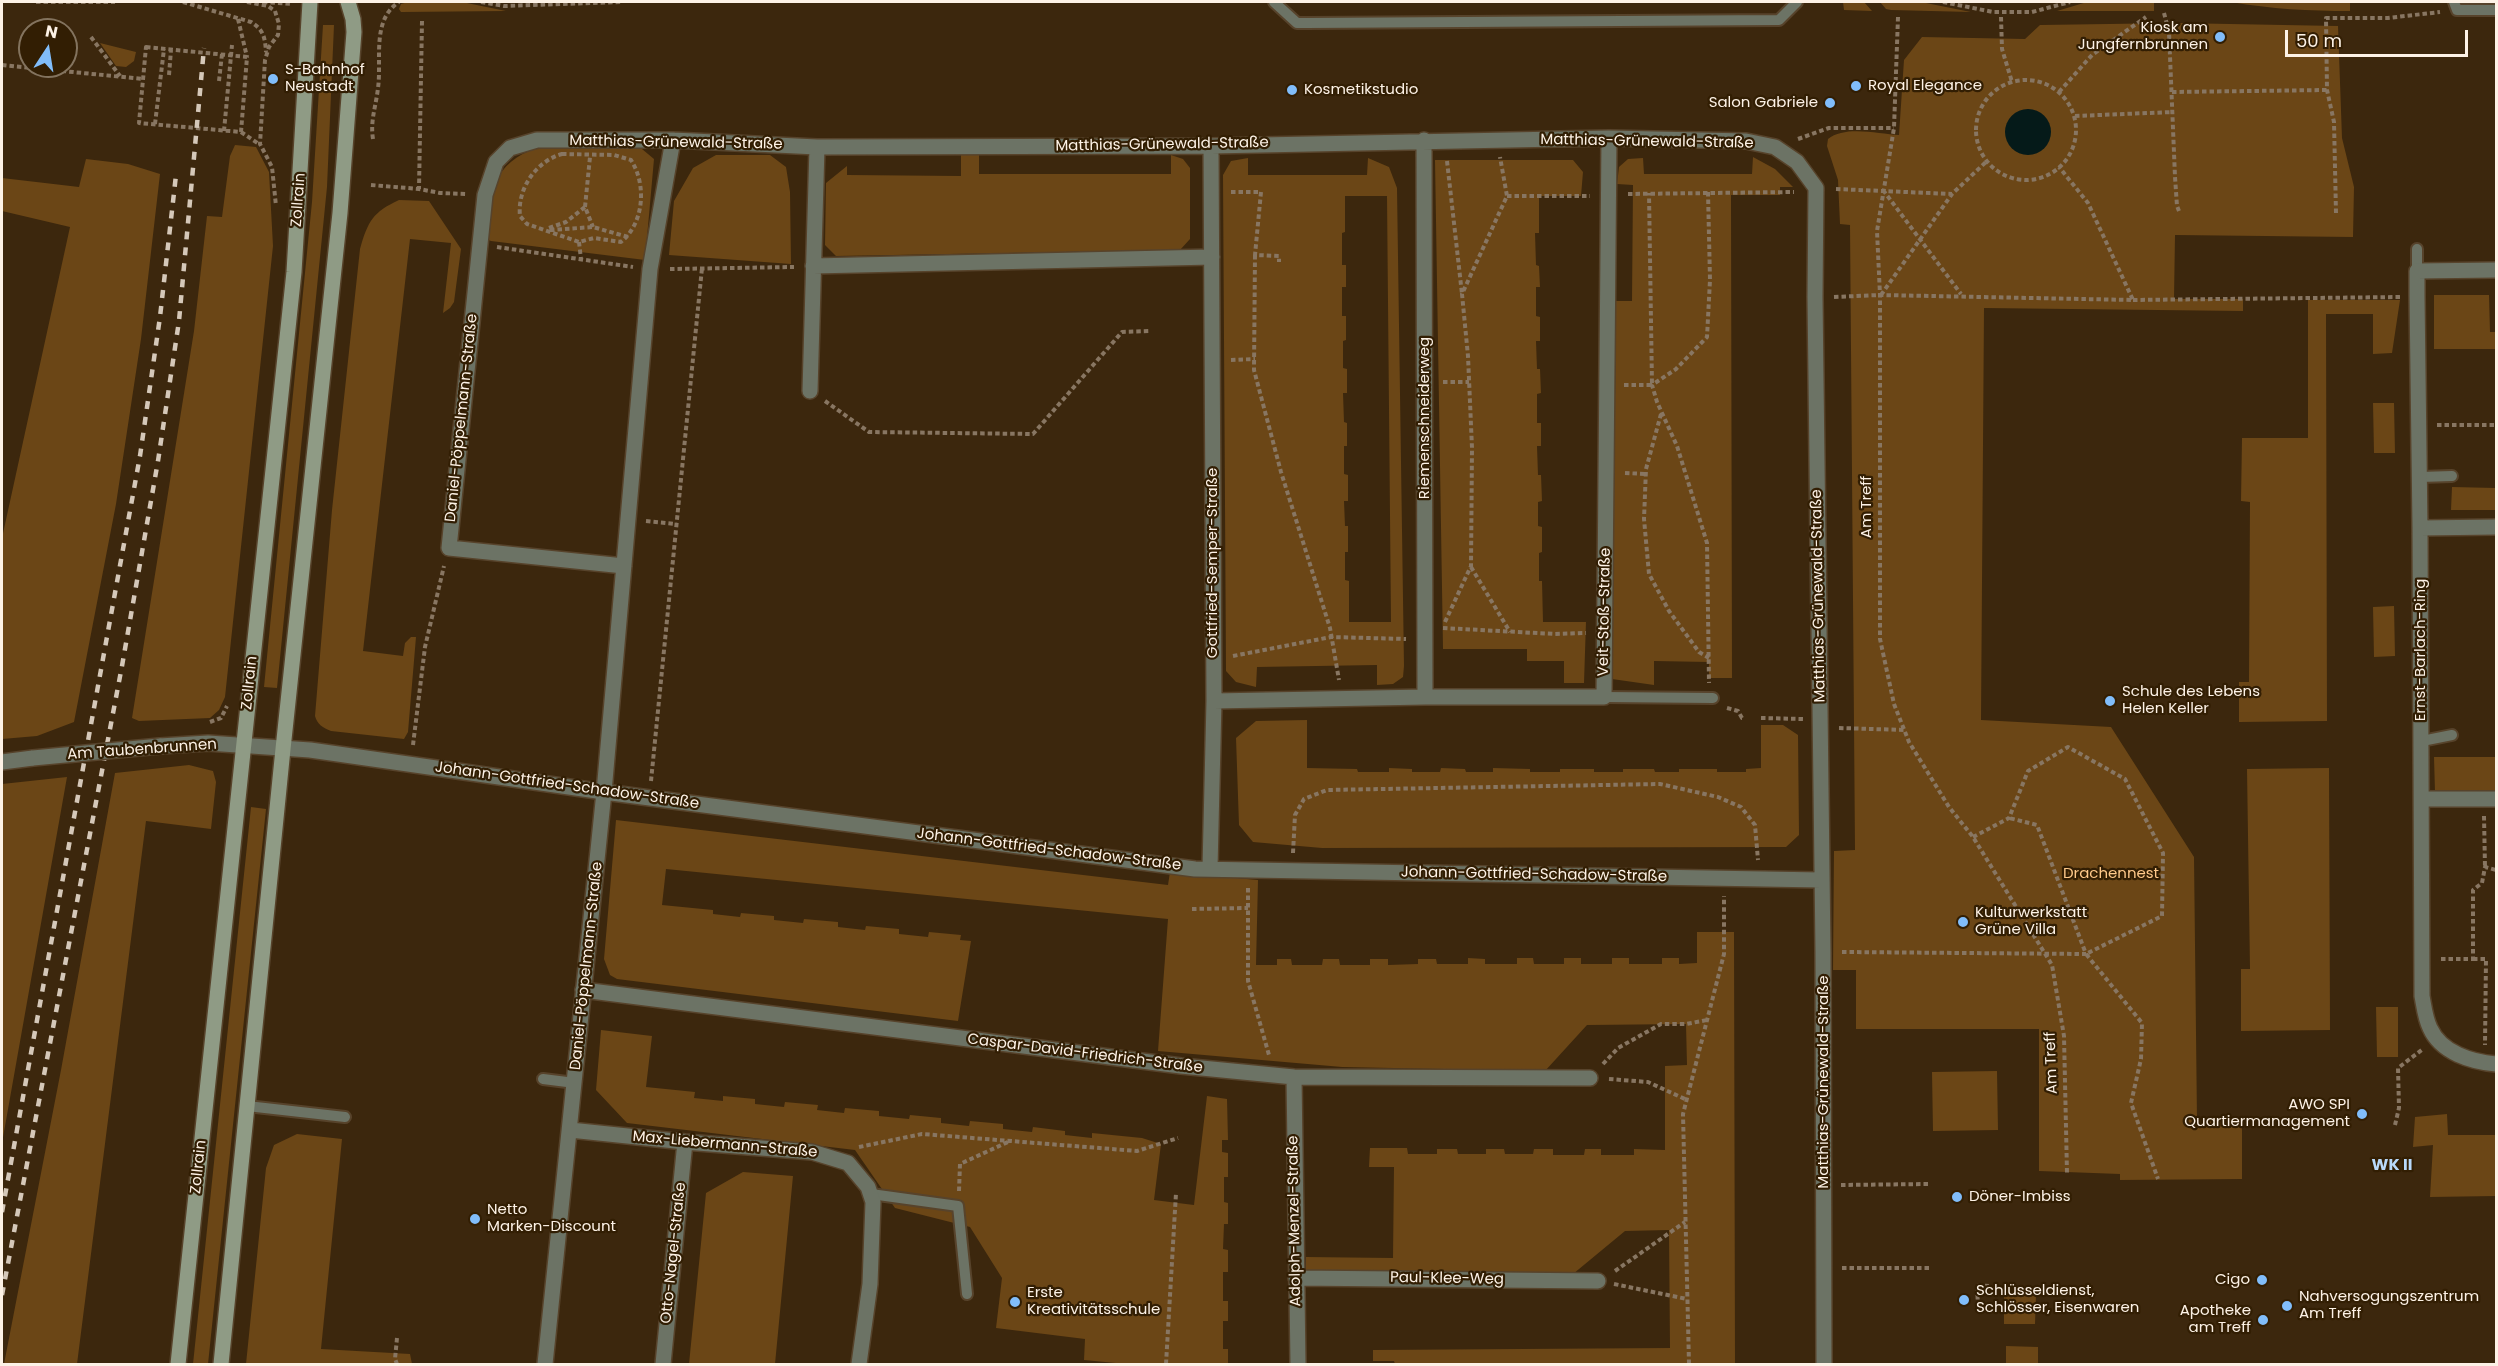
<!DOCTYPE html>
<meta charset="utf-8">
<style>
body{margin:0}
#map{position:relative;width:2498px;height:1366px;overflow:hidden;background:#3c270d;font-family:Poppins,sans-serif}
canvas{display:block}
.frame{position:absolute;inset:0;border:3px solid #fdf2e6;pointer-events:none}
.north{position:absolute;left:18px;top:18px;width:60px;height:60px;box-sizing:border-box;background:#321e03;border:2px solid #83735e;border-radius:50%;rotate:12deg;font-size:16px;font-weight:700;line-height:24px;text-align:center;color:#fdf2e6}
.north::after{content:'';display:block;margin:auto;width:21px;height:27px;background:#81bdfa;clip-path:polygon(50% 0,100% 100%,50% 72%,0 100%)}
.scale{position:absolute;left:2285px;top:30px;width:183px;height:27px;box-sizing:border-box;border:3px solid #fdf2e6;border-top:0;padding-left:8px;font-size:18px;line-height:21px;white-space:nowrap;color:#fdf2e6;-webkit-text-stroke:4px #321e03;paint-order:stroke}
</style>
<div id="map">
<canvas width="2498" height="1366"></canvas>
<div class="frame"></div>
<div class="north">N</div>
<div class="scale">50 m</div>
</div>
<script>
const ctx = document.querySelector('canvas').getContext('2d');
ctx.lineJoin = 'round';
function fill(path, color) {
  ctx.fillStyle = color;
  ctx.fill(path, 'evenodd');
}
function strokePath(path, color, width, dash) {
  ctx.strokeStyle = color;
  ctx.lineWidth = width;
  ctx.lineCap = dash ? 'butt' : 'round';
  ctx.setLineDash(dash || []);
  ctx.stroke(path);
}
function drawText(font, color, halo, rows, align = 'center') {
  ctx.font = font + ' Poppins,sans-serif';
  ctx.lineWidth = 4.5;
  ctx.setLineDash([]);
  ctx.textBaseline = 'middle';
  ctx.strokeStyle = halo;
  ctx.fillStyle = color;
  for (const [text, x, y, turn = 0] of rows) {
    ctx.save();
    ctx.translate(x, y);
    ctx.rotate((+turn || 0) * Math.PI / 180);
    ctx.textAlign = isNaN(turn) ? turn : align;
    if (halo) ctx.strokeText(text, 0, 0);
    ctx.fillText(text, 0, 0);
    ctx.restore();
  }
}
const green = new Path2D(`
 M408 2H462L506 11 401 12 399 9 401 4Z
 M1843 2H1864L1872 11 1844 10Z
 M1880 2H1921L1971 12 1891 10 1886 9Z
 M2087 2H2154V11H2057Z
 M2231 2H2348L2350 3V11C2309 11 2271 9 2231 2Z
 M2176 23 2338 26 2342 138 2354 187 2353 237 2175 235 2174 299H2243V311L1984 308 1981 720 2111 727 2194 857 2197 1120 2242 1121V1179L2120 1180V1174L2039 1171V1029H1856V970H1833L1834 851 1855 850 1850 225 1840 224 1838 180 1827 146 1828 139C1845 125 1879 134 1899 135L1904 60 1922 37 2025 39 2040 25Z
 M323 25H334L327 187 277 688 264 687 312 202Z
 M100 43 136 52 134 61 126 67 116 66Z
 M636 144 654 159 645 260 491 241 486 239C487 224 486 206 491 192 513 130 583 144 636 144Z
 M235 145 256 147 269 172 273 246 225 697 219 710 210 718 139 721 132 718 194 331 207 216 222 217 230 156Z
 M979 154V174H1171V155L1183 159 1190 168V239L1180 250 836 256 825 245 826 183 847 166V175L961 176V155Z
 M716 155H770L786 167 790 192 791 264 669 255 674 201 693 168Z
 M1753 157 1775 169 1793 187H1780V195H1731L1732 678H1709V662L1654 661V685L1612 679 1616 301H1632L1633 185 1617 184 1619 167 1628 159 1643 158 1644 174H1752Z
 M1248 158V175H1367L1368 158 1389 167 1397 188 1404 666 1403 677 1393 684 1377 685V665L1257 667 1256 687 1236 682 1226 671 1223 175 1231 161ZM1345 196H1387L1391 622H1349V581L1345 580V552H1348V526H1345L1344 501H1348V475L1344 474V446H1347V423L1344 422 1343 393H1347V369L1343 368V341L1346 340V316H1342V287H1346V265H1342V233L1345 232Z
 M86 159 128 164 160 174 141 339 116 504 74 722 37 736 2 739V538L70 227 2 211V178L79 187Z
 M1435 160H1573L1583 172 1581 196H1539V233H1535L1536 265 1539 266 1540 287H1536V316L1540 317V341H1536L1537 369H1540L1541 393 1537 394V423H1541V446H1537L1538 475H1541L1542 501 1538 502V526L1542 527V552L1539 553V581H1542L1543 622H1586L1584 683H1564V661H1527V649H1443Z
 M399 200 429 201 461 249 454 302 450 308 443 313 451 243 410 239 363 651 403 656 405 643 411 637H416L408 732 404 739 331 731C323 728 317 724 315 716L332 510 360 249C368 221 373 212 399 200Z
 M2434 295H2489L2490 332H2496V349H2434Z
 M2308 300H2400L2392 353 2373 354V314H2326L2327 721 2239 722V682H2249L2250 502 2241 501 2242 438H2308Z
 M2373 403H2394L2395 453H2374Z
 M2452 487 2496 488V510H2451Z
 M2394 606 2395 656 2374 657 2373 607Z
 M1307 720V768L1357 769 1358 772H1389V768L1412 769V772H1440L1441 768 1465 769 1466 772H1493V768L1530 769V772H1560V769H1594V772H1623V769H1654L1655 772H1679V769H1717V772H1746V769L1761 768V725H1783L1798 735 1799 835 1786 847 1322 848 1253 842 1239 825 1236 738 1256 721Z
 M2434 757H2496V790L2435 792Z
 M189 765 213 771 216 782 211 829 146 821 77 1364H4L61 1070 115 773Z
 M2329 768 2330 1030 2241 1031V969H2250L2247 769Z
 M67 777 10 1098 2 1143V784Z
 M251 807 266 809 208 1364H193Z
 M616 820 1168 885 1170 872 1258 880 1256 965H1277V959H1291L1292 965H1322L1323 959H1339L1340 965H1370V959H1388V965L1418 964V959H1436L1437 964H1468V958L1485 959V964H1517V958H1533L1534 964H1564V958H1581V964H1612V958H1629V964H1662V958H1679V964L1697 963V932H1734L1735 1364H1395L1394 1361H1373V1350L1670 1348 1669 1230 1625 1231 1573 1274 1306 1272V1257L1393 1258 1394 1167H1369L1370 1148H1407L1408 1154H1437V1149H1457L1458 1154H1486V1149H1504L1505 1154H1533L1534 1149H1553V1155H1584L1585 1149H1601V1155H1634V1149L1665 1150V1066L1687 1065 1686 1024 1587 1025 1545 1071 1342 1067 1158 1051 1168 919 666 869 662 905 713 910V914L740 917 741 913 774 916V920L803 923 804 919 838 922V927L865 930 866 926 899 929V934L928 937 929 932 961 935 960 940 971 941 958 1021 617 979 610 975 604 959Z
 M2376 1007H2398V1057H2377Z
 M601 1030 652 1036 646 1087 695 1092 694 1098 723 1101V1096L755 1099V1104L784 1107 785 1102 818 1105 817 1110 844 1113 845 1108 879 1111V1116L909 1119 910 1115 941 1118V1123L969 1126 970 1121 1003 1124V1129L1032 1132 1033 1127 1065 1131V1135L1092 1138V1133L1142 1138 1161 1144 1154 1200 1194 1205 1207 1096 1227 1099 1228 1140H1222V1152L1228 1153V1177H1224V1202L1228 1203V1224H1224L1223 1249 1228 1250V1272H1223V1301H1228V1321H1223V1349H1228V1364H1126L1084 1360 1085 1339 996 1328 1002 1278 970 1227 895 1208 855 1150 627 1123 596 1090Z
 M1997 1071 1998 1130 1933 1131 1932 1072Z
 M2447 1114 2448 1135H2496V1196L2430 1197 2433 1145 2413 1147 2415 1117Z
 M297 1134 342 1139 321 1349 410 1354 412 1364H246L266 1168 274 1145Z
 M743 1172 793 1176 775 1364H689L706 1193Z
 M2004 1293 2036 1294 2035 1324H2004Z
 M2006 1346 2038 1347V1364H2006Z`);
const water = new Path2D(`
 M2005 132a23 23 0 1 1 46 0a23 23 0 1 1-46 0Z`);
const path = new Path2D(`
 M36 2H115
 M183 2 251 22C264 30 265 38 266 52
 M247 2 268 6 275 11 279 24 278 35 269 47 265 60 260 144 272 167 276 206
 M263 2 292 4
 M481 2 504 6 623 2
 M1943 2 1993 12H2032L2070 2
 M2164 13 2169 32 2175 177 2177 206 2179 211
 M1898 17 1894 128 1877 231 1880 295V639L1894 704 1909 742 1949 807 1973 837 2052 965 2064 1036 2067 1173
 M2001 17 2002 49 2012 82
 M238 19 247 57
 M422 21 419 189 440 193 467 194
 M91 37 120 76
 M146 47 247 57 241 132 139 123Z
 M2 65 143 79
 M169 75 171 50
 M1976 130a50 50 0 1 1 100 0a50 50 0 1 1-100 0Z
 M219 81 222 54
 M2059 92 2092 55 2146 17
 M2172 92 2327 90
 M2075 116 2173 112
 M155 124 164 49
 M224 131 232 45
 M241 132 259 144
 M373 139C370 121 376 106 378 88 382 60 371 20 399 2
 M1798 139 1829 128H1894
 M562 154 614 155 631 160C647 185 644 223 621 242L594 238 579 242 527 224 520 216C517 189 536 161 562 154Z
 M1447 161 1462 294
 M371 185 419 189
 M1836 189 1952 194 1987 161
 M1883 190 1961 294
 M1231 192H1261L1255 255 1279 256V262
 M1708 192 1710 280 1707 337 1676 369 1652 385 1657 402 1677 446 1707 543 1709 683
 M1628 194 1794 192
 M1507 196H1590
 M585 207 590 157
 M2336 213 2334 122 2327 90 2326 18H2388L2440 12
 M549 228 566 222 585 207 593 227
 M550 230 593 227 628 237
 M579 242 581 259
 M497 247 633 267
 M1255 255 1254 370 1281 472 1330 628 1339 680
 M670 269 794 267
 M1881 295 1952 194
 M1834 297 1880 295 2133 300 2088 203 2059 167
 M2133 300 2400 297
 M1231 360 1255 359
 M1443 382H1469
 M1624 385H1652L1649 193
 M825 401 869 432 1033 434 1122 332 1151 331
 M1661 414 1646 469 1644 519 1649 574 1669 611 1699 652 1709 658
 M2437 425H2496
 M1625 473 1645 474
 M646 521 676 524
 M1471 567 1510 632
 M1445 622 1471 566 1472 448 1468 356 1462 294 1507 196 1500 157
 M1443 628 1555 634 1586 633
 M1233 656 1331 637 1406 639
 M1727 708 1738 711 1742 718H1745
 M1761 718 1803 719
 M210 722 221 718 227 706
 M1839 728 1905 730
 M413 745 425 647 444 566
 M651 781 702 268
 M2484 816 2485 867
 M1973 837 2009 818 2028 771 2068 747 2125 779 2163 853 2162 916 2086 954 2142 1023 2141 1059 2131 1103 2158 1179
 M1293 853 1295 815 1304 799 1327 790 1660 784 1718 797 1741 807 1755 825 1758 860
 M1248 888V981L1269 1055
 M1192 909 1248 908
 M1842 952 2086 954 2037 825 2009 818
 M2441 959H2473V890L2482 883 2485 867 2496 870
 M2473 959H2486L2485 1045
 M1603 1064 1618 1048 1661 1024H1686L1707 1020
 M1609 1079 1648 1082 1687 1100
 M2395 1125 2399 1108 2398 1068 2423 1049
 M859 1147 922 1134 1137 1151 1178 1138
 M1841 1185 1931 1184
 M959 1191 960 1164 1010 1141
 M1842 1268H1931
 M1615 1271 1685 1222
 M1614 1284 1687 1299
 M1978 1307 1977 1285 1989 1286
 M397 1338 395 1359 397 1364
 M1166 1364 1176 1193
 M1689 1364 1683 1114 1724 954V896`);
const service = new Path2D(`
 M1274 2 1297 23H1306L1779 20 1797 2
 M2454 2 2457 10H2496
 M2417 249V271
 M2420 477 2452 476
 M1604 697 1713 698
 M2422 741 2452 735
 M543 1079 575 1083
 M247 1106 345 1117
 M871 1194 958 1206 967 1294`);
const minor = new Path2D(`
 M1424 140 1425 697
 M813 266 1212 257
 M2496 270 2417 271V296L2420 528 2422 996C2424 1006 2425 1018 2430 1028 2441 1053 2472 1062 2496 1064
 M810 391 817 147
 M2420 528 2496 527
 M624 566 449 548 485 195 496 162 510 148 537 140H673L817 147 1211 146 1609 138 1746 141 1775 147 1797 162 1816 188 1815 297 1823 952 1824 1364
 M1214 701 1425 697H1604L1609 138
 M160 746 208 743 310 750 604 792 1195 869 1821 880
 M2 762 33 758
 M2422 799H2496
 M1210 868 1214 701 1211 146
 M583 990 1181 1066 1294 1077 1590 1078
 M1294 1077 1298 1364
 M570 1130 685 1142 812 1152 848 1163 868 1187 873 1202 870 1284 859 1364
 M1296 1278 1598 1281
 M545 1364 604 792 650 269 673 140
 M663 1364 685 1142`);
const secondary = new Path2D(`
 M178 1364 294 272 310 2
 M221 1364 283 749 340 213 354 32 353 19 348 2`);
const rail = new Path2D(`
 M2 1212 140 456 160 317 176 175
 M2 1295 122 666 158 461 179 321 204 48`);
const minorBridge = new Path2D(`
 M33 758 160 746`);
const markers = [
 [2220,37,6,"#81bdfa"],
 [273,79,6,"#81bdfa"],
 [1856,86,6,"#81bdfa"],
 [1292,90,6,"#81bdfa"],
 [1830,103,6,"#81bdfa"],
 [2110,701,6,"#81bdfa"],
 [1963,922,6,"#81bdfa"],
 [2362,1114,6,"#81bdfa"],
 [1957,1197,6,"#81bdfa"],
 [475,1219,6,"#81bdfa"],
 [2262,1280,6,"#81bdfa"],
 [1964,1300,6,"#81bdfa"],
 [1015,1302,6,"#81bdfa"],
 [2287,1306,6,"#81bdfa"],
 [2263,1320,6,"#81bdfa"]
];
const poiNames = [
 ["Kiosk am",2208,28,"right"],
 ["Jungfernbrunnen",2208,45,"right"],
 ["S-Bahnhof",285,70],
 ["Neustadt",285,87],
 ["Royal Elegance",1868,86],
 ["Kosmetikstudio",1304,90],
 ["Salon Gabriele",1818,103,"right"],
 ["Schule des Lebens",2122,692],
 ["Helen Keller",2122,709],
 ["Kulturwerkstatt",1975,913],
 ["Grüne Villa",1975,930],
 ["AWO SPI",2350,1105,"right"],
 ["Quartiermanagement",2350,1122,"right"],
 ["Döner-Imbiss",1969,1197],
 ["Netto",487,1210],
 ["Marken-Discount",487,1227],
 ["Cigo",2250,1280,"right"],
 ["Schlüsseldienst,",1976,1291],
 ["Schlösser, Eisenwaren",1976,1308],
 ["Erste",1027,1293],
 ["Kreativitätsschule",1027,1310],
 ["Nahversogungszentrum",2299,1297],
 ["Am Treff",2299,1314],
 ["Apotheke",2251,1311,"right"],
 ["am Treff",2251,1328,"right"]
];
const streetNames = [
 ["Matthias-Grünewald-Straße",1647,142,1],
 ["Matthias-Grünewald-Straße",676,143,1],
 ["Matthias-Grünewald-Straße",1162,145,-1],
 ["Zollrain",299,200,-86],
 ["Daniel-Pöppelmann-Straße",462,418,-84],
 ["Riemenschneiderweg",1425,418,-90],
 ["Am Treff",1867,507,-90],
 ["Gottfried-Semper-Straße",1213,563,-90],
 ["Matthias-Grünewald-Straße",1819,596,-91],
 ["Veit-Stoß-Straße",1605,612,-89],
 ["Ernst-Barlach-Ring",2421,650,-90],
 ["Zollrain",250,683,-84],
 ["Am Taubenbrunnen",142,750,-4],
 ["Johann-Gottfried-Schadow-Straße",567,786,8],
 ["Johann-Gottfried-Schadow-Straße",1049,850,7],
 ["Johann-Gottfried-Schadow-Straße",1534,875,1],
 ["Daniel-Pöppelmann-Straße",587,966,-84],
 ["Caspar-David-Friedrich-Straße",1085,1054,7],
 ["Am Treff",2052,1063,-92],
 ["Matthias-Grünewald-Straße",1824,1082,-90],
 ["Max-Liebermann-Straße",725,1145,5],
 ["Zollrain",199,1167,-84],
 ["Adolph-Menzel-Straße",1295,1221,-91],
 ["Otto-Nagel-Straße",674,1253,-84],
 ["Paul-Klee-Weg",1447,1279,1]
];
const parkNames = [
 ["Drachennest",2111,874]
];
const neighbourhoodNames = [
 ["WK II",2392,1166]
];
fill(green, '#6b4616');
fill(water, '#051a19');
strokePath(service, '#57432b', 14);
strokePath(minor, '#57432b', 18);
strokePath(secondary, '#57432b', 18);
strokePath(path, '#887662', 4, [4.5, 3]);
strokePath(service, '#6c7365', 10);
strokePath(minor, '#6c7365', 15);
strokePath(secondary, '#8f9b85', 15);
strokePath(rail, '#d5c8b9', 4.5, [8, 8]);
strokePath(minorBridge, '#57432b', 18, []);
strokePath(minorBridge, '#6c7365', 15);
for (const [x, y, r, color] of markers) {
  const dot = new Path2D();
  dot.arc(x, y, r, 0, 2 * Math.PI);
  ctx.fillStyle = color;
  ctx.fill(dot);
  strokePath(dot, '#321e03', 2);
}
drawText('15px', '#fdf2e6', '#321e03', poiNames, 'left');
drawText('15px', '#fdf2e6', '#321e03', streetNames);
drawText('15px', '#ffc98a', '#321e03', parkNames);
drawText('bold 16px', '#b8d9fb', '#321e03', neighbourhoodNames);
</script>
